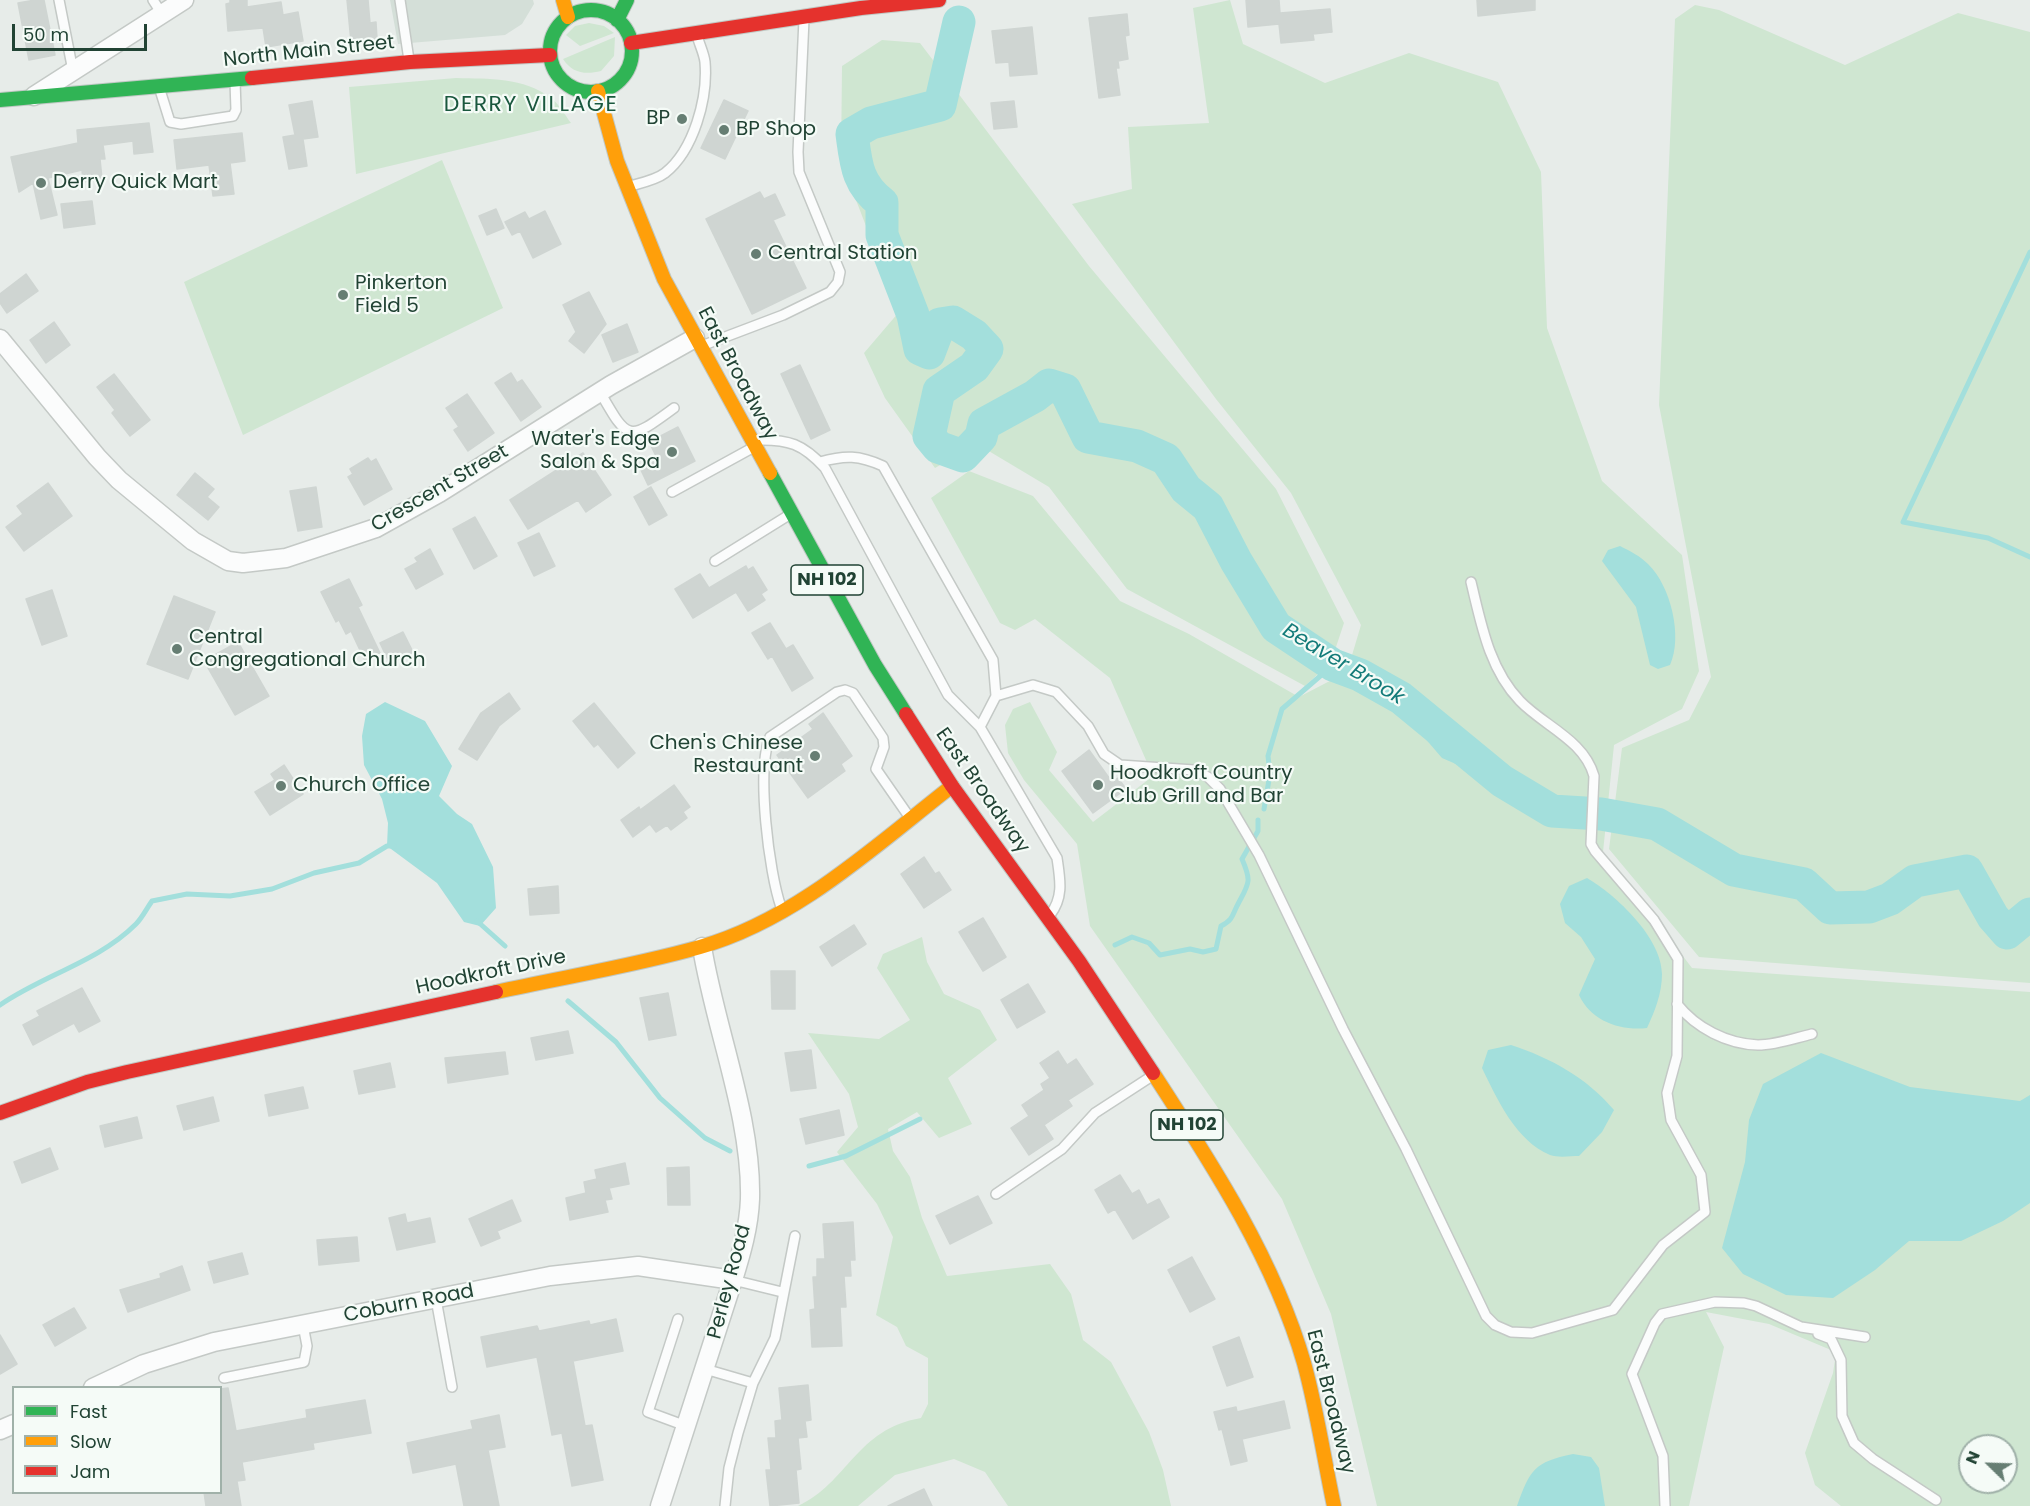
<!DOCTYPE html>
<style>
body{margin:0}
#map{position:relative;width:2030px;height:1506px;overflow:hidden;background:#e7ece9;font-family:Poppins,sans-serif}
canvas{display:block}
.legend{position:absolute;left:12px;top:1386px;width:210px;height:108px;box-sizing:border-box;background:#f5fbf7;border:2px solid #a0b1a9;margin:0;padding:8px 10px;list-style:none;font-size:18px;color:#214334}
.legend li{display:flex;align-items:center;gap:12px;height:30px}
.legend b{width:30px;border:2px solid #a0b1a9}
.north{position:absolute;left:1958px;top:1434px;width:60px;height:60px;box-sizing:border-box;background:#f5fbf7;border:2px solid #a0b1a9;border-radius:50%;rotate:293deg;font-size:16px;font-weight:700;line-height:24px;text-align:center;color:#214334}
.north::after{content:'';display:block;margin:auto;width:21px;height:27px;background:#667e73;clip-path:polygon(50% 0,100% 100%,50% 72%,0 100%)}
.scale{position:absolute;left:12px;top:24px;width:135px;height:27px;box-sizing:border-box;border:3px solid #214334;border-top:0;padding-left:8px;font-size:18px;line-height:21px;white-space:nowrap;color:#214334;-webkit-text-stroke:4px #f5fbf7;paint-order:stroke}
</style>
<div id="map">
<canvas width="2030" height="1506"></canvas>
<ul class="legend">
<li><b style="height:8px;background:#30b455"></b>Fast</li>
<li><b style="height:8px;background:#ff9f0a"></b>Slow</li>
<li><b style="height:8px;background:#e5322d"></b>Jam</li>
</ul>
<div class="north">N</div>
<div class="scale">50 m</div>
</div>
<script>
const ctx = document.querySelector('canvas').getContext('2d');
ctx.lineJoin = 'round';
function fill(path, color) {
  ctx.fillStyle = color;
  ctx.fill(path, 'evenodd');
}
function strokePath(path, color, width, dash) {
  ctx.strokeStyle = color;
  ctx.lineWidth = width;
  ctx.lineCap = dash ? 'butt' : 'round';
  ctx.setLineDash(dash || []);
  ctx.stroke(path);
}
function drawText(font, color, halo, rows, align = 'center') {
  ctx.font = font + ' Poppins,sans-serif';
  ctx.lineWidth = 4.5;
  ctx.setLineDash([]);
  ctx.textBaseline = 'middle';
  ctx.strokeStyle = halo;
  ctx.fillStyle = color;
  for (const [text, x, y, turn = 0] of rows) {
    ctx.save();
    ctx.translate(x, y);
    ctx.rotate((+turn || 0) * Math.PI / 180);
    ctx.textAlign = isNaN(turn) ? turn : align;
    if (halo) ctx.strokeText(text, 0, 0);
    ctx.fillText(text, 0, 0);
    ctx.restore();
  }
}
const built = new Path2D(`
 M390 0H533L534 4 522 24 505 35 398 44Z`);
const green = new Path2D(`
 M1230 0 1243 44 1325 83 1409 53 1498 82 1541 172 1547 328 1602 481 1682 555 1699 671 1682 709 1614 745 1603 852 1692 968 2030 992V1506H1841L1815 1485 1805 1453 1833 1373 1835 1360 1831 1350 1769 1324 1706 1312 1724 1347 1689 1506H1377L1331 1314 1282 1199 1090 926 1077 844 1024 780 1008 753 1005 725 1013 709 1030 702 1057 752 1049 770 1093 822 1153 776 1110 678 1035 619 1015 630 1000 623 931 498 969 471 1033 496 1120 601 1189 634 1299 697 1347 672 1361 625 1291 493 1216 399 1072 204 1132 189 1128 127 1209 123 1193 8ZM1970 1446H2006V1482H1970Z
 M1695 5 1719 10 1845 65 1958 13 2030 32V983L1699 957 1609 849 1622 748 1689 720 1711 677 1659 405 1675 19Z
 M589 23 604 26 614 33 580 46 566 35 575 26Z
 M615 37 614 56 601 71C585 75 572 73 563 59Z
 M882 40 920 43 1089 266 1276 489 1344 623 1331 662 1305 686 1127 589 1049 487 977 444 935 468 885 398 864 353 899 312 841 161 842 66Z
 M456 78C488 79 524 77 551 98 559 104 565 115 571 123L356 174 349 87Z
 M442 160 503 308 243 435 184 282Z
 M922 937 927 962 944 994 980 1010 997 1040 948 1078 972 1124 939 1138 917 1112 888 1129 893 1151 910 1177 922 1218 947 1276 1050 1264 1071 1294 1083 1340 1111 1362 1149 1432 1163 1470 1171 1506H1008L985 1472 954 1459 895 1475 858 1506H798C848 1483 856 1429 921 1418L928 1404V1358L906 1346 897 1327 876 1315 893 1237 877 1204 837 1152 858 1127 849 1094 808 1033 879 1039 910 1020 877 968 883 954Z`);
const water = new Path2D(`
 M1620 546C1630 551 1640 556 1648 564 1671 586 1683 637 1670 665L1658 669 1650 665 1636 607 1602 561 1608 550Z
 M1342 656 1397 681 1449 741 1466 752 1509 767 1548 799 1538 807 1486 777 1442 758 1393 701 1375 689 1336 671Z
 M385 702 425 721 452 766 439 796 457 814 472 824 493 867 496 908 480 926 464 922 437 883 387 846 388 823 382 799 364 765 362 736 366 714Z
 M1587 878C1616 895 1662 938 1662 974 1662 993 1655 1011 1647 1028 1620 1031 1591 1021 1579 995L1595 959 1581 937 1565 923 1560 904 1569 886Z
 M1511 1045C1551 1058 1587 1078 1614 1110L1602 1132 1579 1156C1571 1156 1558 1158 1550 1155 1516 1141 1497 1099 1482 1068L1488 1050Z
 M1821 1053 1910 1087 2020 1101 2030 1095V1203L2003 1221 1961 1241H1909L1875 1270 1833 1298 1786 1295 1743 1274 1722 1248 1745 1162 1749 1120 1763 1084Z
 M1573 1454 1591 1457 1599 1468 1605 1506H1517C1530 1470 1534 1462 1573 1454Z`);
const stream = new Path2D(`
 M2030 252 1903 522 1988 538 2030 557
 M1264 809 1270 774 1268 756 1282 709 1333 665
 M477 921 505 946
 M1115 945 1132 937 1149 943 1160 955 1190 949 1203 952 1216 949 1221 926C1234 919 1232 915 1238 904 1249 883 1252 882 1242 859L1258 831V820
 M568 1001 616 1042 660 1098 705 1138 730 1151
 M0 1005C43 975 98 962 136 924 142 918 147 908 152 901L187 894 230 896 272 889 314 873 359 863 387 846H394
 M809 1166 846 1156 920 1119`);
const river = new Path2D(`
 M959 22 940 105 871 123 852 134C856 164 857 184 882 203V235L913 315 920 349 929 353 940 324 953 322 974 335 987 349 974 367 939 391 929 436 938 447 963 456 981 437 984 424 1035 396 1049 385 1065 390 1088 437 1137 446 1166 459 1186 489 1208 507 1236 561 1276 627 1333 665 1360 675 1401 698 1502 781 1552 811 1601 814 1657 824 1734 870 1804 884 1830 908 1869 907 1890 899 1915 881 1967 871 1993 917 2007 933 2030 914`);
const building = new Path2D(`
 M35 0H44L55 55 29 60 18 3Z
 M230 0H247V7L281 2 283 15 298 12 303 41 266 47 263 28 228 31 226 4 230 3Z
 M347 0H368L370 23 376 22 377 39 351 42Z
 M1246 0H1279L1280 13 1330 9 1332 32 1313 34 1314 40 1281 43 1279 24 1248 27Z
 M1477 0H1535V10L1478 16Z
 M1127 14 1129 35 1125 36 1128 59 1118 61 1119 68H1116L1120 95 1099 98 1089 18Z
 M1032 27 1037 74 1010 76 1009 62 996 63 992 31Z
 M724 100 748 111 725 159 701 148Z
 M312 101 318 137 303 139 307 166 289 169 283 137 295 135 289 105Z
 M1014 101 1017 127 994 129 991 103Z
 M149 123 153 152 134 154 133 141 103 145 105 159H100L102 179 83 182 82 170 48 178 57 215 41 219 33 183 19 192 11 157 78 143 77 130Z
 M242 133 245 161 230 163 234 194 213 196 209 165 177 169 174 140Z
 M760 192 764 199 775 194 785 215 773 220 806 288 752 314 706 219Z
 M92 201 95 224 64 228 61 204Z
 M496 209 504 228 487 235 479 216Z
 M545 211 561 244 533 258 520 231 512 235 505 222 525 212 529 219Z
 M26 274 38 291 7 313 0 303V294Z
 M589 292 606 324 584 353 569 341 576 332 563 305Z
 M54 322 70 345 46 363 30 340Z
 M627 324 638 352 613 362 602 335Z
 M800 365 830 430 811 439 781 374Z
 M511 373 517 383 522 380 541 407 521 421 495 383Z
 M114 374 150 420 130 436 112 413 115 410 97 387Z
 M467 394 494 433 468 451 454 430 459 427 446 408Z
 M678 427 695 461 648 485 640 468 658 460 649 442Z
 M583 453 611 495 586 512 578 500 528 529 510 500Z
 M368 458 371 462 376 459 392 489 364 505 348 477 353 474 350 469Z
 M195 473 214 489 207 497 219 507 208 520 177 495Z
 M48 483 72 516 24 551 6 527 23 514 17 506Z
 M316 487 322 527 298 531 290 491Z
 M651 487 667 515 649 525 634 497Z
 M475 517 497 556 474 569 453 529Z
 M539 533 555 566 534 576 518 543Z
 M430 549 443 574 416 589 405 569 418 562 415 558Z
 M746 566 748 570 753 567 767 590 761 594 765 600 748 611 736 592 693 618 675 589 700 574 709 588Z
 M349 579 362 605 358 607 380 653 365 661 351 631 346 634 339 620 336 622 321 592Z
 M52 590 67 636 42 645 26 599Z
 M174 596 215 612 188 679 147 664Z
 M770 623 786 649 793 645 813 678 792 691 772 656 768 659 752 633Z
 M403 632 413 652 390 664 380 643Z
 M238 642 269 696 235 715 204 661Z
 M509 693 520 709 499 726 477 760 459 749 481 713Z
 M594 703 635 753 618 768 598 744 594 747 573 721Z
 M823 713 852 756 841 764 845 771 808 798 777 755 813 729 809 724Z
 M1089 750 1112 782 1118 778 1126 789 1093 813 1062 771Z
 M284 765 303 794 270 815 255 792 275 780 271 774Z
 M674 785 690 807 683 812 687 818 671 830 667 825 656 832 650 824 633 837 621 820 639 807 640 810Z
 M924 857 935 874 939 872 951 890 924 908 901 874Z
 M558 886 559 913 530 915 528 889Z
 M983 918 1006 957 983 971 959 932Z
 M854 925 866 944 832 966 820 947Z
 M771 971H795V1009H772Z
 M1028 984 1045 1012 1017 1028 1001 1000Z
 M82 988 100 1021 79 1032 74 1023 33 1045 23 1025 40 1016 37 1011Z
 M668 993 676 1035 649 1040 640 998Z
 M568 1031 573 1053 536 1060 531 1038Z
 M811 1050 816 1088 791 1091 785 1053Z
 M1058 1051 1067 1065 1076 1059 1093 1084 1068 1100 1072 1106 1044 1125 1053 1139 1029 1155 1011 1128 1029 1116 1022 1105 1044 1090 1041 1084 1050 1078 1040 1063Z
 M505 1052 508 1074 448 1083 445 1058Z
 M390 1063 395 1087 359 1094 354 1071Z
 M303 1087 308 1108 269 1116 265 1095Z
 M213 1097 219 1121 184 1130 177 1106Z
 M839 1110 844 1135 806 1144 800 1119Z
 M137 1117 142 1138 105 1147 100 1126Z
 M50 1148 58 1169 22 1183 14 1162Z
 M625 1163 629 1184 609 1188 612 1199 605 1200 608 1212 570 1220 566 1198 586 1193 584 1182 597 1179 595 1170Z
 M689 1167 690 1205H668L667 1168Z
 M1120 1175 1132 1194 1139 1190 1147 1205 1159 1199 1169 1217 1133 1239 1115 1209 1108 1213 1095 1190Z
 M978 1196 992 1223 950 1244 936 1216Z
 M512 1200 521 1221 497 1231 500 1238 481 1246 469 1219Z
 M405 1214 407 1223 430 1218 435 1242 397 1250 389 1218Z
 M853 1222 855 1260H850L851 1276H844L846 1307H840L842 1346 812 1347 810 1310 815 1309 813 1277H817V1259H825L823 1224Z
 M357 1237 359 1261 319 1265 317 1240Z
 M242 1253 248 1274 214 1283 208 1262Z
 M1192 1257 1215 1299 1190 1312 1168 1270Z
 M182 1266 190 1290 128 1312 120 1290 161 1278 160 1274Z
 M74 1308 86 1328 55 1346 43 1325Z
 M616 1319 623 1351 573 1361 585 1426 592 1425 603 1480 572 1486 562 1433 552 1435 537 1357 487 1367 481 1337 537 1326 539 1331 589 1321 590 1325Z
 M0 1335 17 1364 0 1374Z
 M1239 1337 1253 1377 1227 1386 1213 1347Z
 M808 1385 811 1420 805 1421 807 1437 798 1438 801 1469 796 1470 799 1503 770 1506 766 1470H771L768 1438H776L775 1421 782 1420 779 1388Z
 M228 1388 236 1431 307 1418 306 1410 365 1400 371 1433 313 1443 314 1449 242 1462 245 1480 237 1481 241 1506H206L204 1492H220V1389Z
 M1284 1401 1290 1428 1242 1439 1247 1461 1231 1465 1222 1429 1219 1430 1214 1412 1236 1407 1237 1412Z
 M499 1415 505 1447 488 1450 499 1506H464L456 1464 413 1473 407 1443 473 1429 471 1421Z
 M924 1489 932 1506H888Z`);
const lane = new Path2D(`
 M59 0 73 71
 M153 0 162 14
 M400 0 409 60
 M160 90 170 122 181 124 233 116 236 110 235 81
 M630 186C641 183 656 180 665 173 694 150 708 98 705 62 704 53 699 44 697 35
 M704 345 783 315 830 292 838 282 840 272 799 172 798 152 804 19
 M600 392C628 441 628 442 674 408
 M756 440C789 439 803 444 825 468L948 695 980 727 1057 858C1060 879 1064 897 1050 915
 M820 462C845 455 859 455 883 466L993 660 996 696 980 727
 M672 492 754 447
 M715 561 789 515
 M996 696 1033 685 1056 692 1088 726 1104 754 1120 765 1194 770 1208 777 1220 789 1259 855 1343 1029 1406 1149 1486 1316 1495 1325 1511 1332 1532 1333 1613 1310 1663 1245 1705 1212 1701 1175 1671 1120 1667 1093 1677 1056 1678 959 1654 920 1595 851 1591 844 1594 776C1584 740 1544 726 1520 701 1489 669 1481 623 1471 582
 M781 907C769 873 756 770 770 737L837 692 845 690 853 693 883 738 884 747 876 769 910 818
 M1677 1004C1696 1028 1727 1044 1758 1045 1776 1045 1795 1038 1812 1034
 M996 1194 1062 1149 1095 1113 1152 1076
 M733 1280 782 1292
 M436 1299 452 1387
 M678 1319 648 1412 686 1426
 M1818 1334 1831 1339 1841 1360 1842 1416 1854 1443 1873 1459 1936 1500
 M705 1369 753 1383
 M224 1378 304 1362 307 1346 303 1325
 M725 1506 729 1468 738 1433 753 1383 775 1338 795 1236
 M1665 1506 1663 1456 1632 1374 1655 1323 1662 1314 1715 1302 1744 1303 1756 1306 1801 1327 1865 1337`);
const street = new Path2D(`
 M34 96 184 0
 M0 339 97 457 119 480 193 541 228 561 243 563 286 558 376 528 439 493 611 385 695 338
 M93 1388 144 1364 214 1342 550 1276 638 1266 733 1280
 M0 1430 14 1424
 M660 1506 733 1280C741 1254 749 1227 750 1199 752 1117 715 1028 702 947`);
const fast = new Path2D(`
 M550 51a41 41 0 1 1 82 0a41 41 0 1 1-82 0Z
 M617 20 627 0
 M0 100 252 78
 M770 473 875 665 906 714`);
const slow = new Path2D(`
 M563 0 568 17
 M598 91 617 161 664 279 770 473
 M496 992C563 977 634 966 700 947 796 920 875 846 952 786
 M1153 1073C1212 1164 1274 1259 1304 1363 1317 1410 1324 1459 1334 1506`);
const jam = new Path2D(`
 M631 43 861 8 939 0
 M252 78 410 62 550 55
 M906 714 952 786 1079 961 1153 1073
 M0 1113 87 1082 127 1072 496 992`);
const markers = [
 [682,119,6,"#667e73"],
 [724,130,6,"#667e73"],
 [41,183,6,"#667e73"],
 [756,254,6,"#667e73"],
 [343,295,6,"#667e73"],
 [672,452,6,"#667e73"],
 [177,649,6,"#667e73"],
 [815,756,6,"#667e73"],
 [1098,785,6,"#667e73"],
 [281,786,6,"#667e73"]
];
const shields = [
 [827,580,72],
 [1187,1125,72]
];
const shieldNames = [
 ["NH 102",827,580],
 ["NH 102",1187,1125]
];
const streetNames = [
 ["North Main Street",309,52,-6],
 ["East Broadway",737,374,62],
 ["Crescent Street",440,489,-30],
 ["East Broadway",982,791,55],
 ["Hoodkroft Drive",491,973,-12],
 ["Perley Road",730,1282,-75],
 ["Coburn Road",409,1304,-11],
 ["East Broadway",1330,1402,76]
];
const poiNames = [
 ["BP",670,119,"right"],
 ["BP Shop",736,130],
 ["Derry Quick Mart",53,183],
 ["Central Station",768,254],
 ["Pinkerton",355,284],
 ["Field 5",355,307],
 ["Water's Edge",660,440,"right"],
 ["Salon & Spa",660,463,"right"],
 ["Central",189,638],
 ["Congregational Church",189,661],
 ["Chen's Chinese",803,744,"right"],
 ["Restaurant",803,767,"right"],
 ["Hoodkroft Country",1110,774],
 ["Club Grill and Bar",1110,797],
 ["Church Office",293,786]
];
const waterNames = [
 ["Beaver Brook",1343,665,31]
];
const quarterNames = [
 ["DERRY VILLAGE",531,105]
];
fill(built, '#d4dfd8');
fill(green, '#cfe6d1');
fill(water, '#a3dfdc');
strokePath(stream, '#a3dfdc', 5);
strokePath(river, '#a3dfdc', 33);
fill(building, '#cfd5d2');
strokePath(building, '#cfd5d2', 1.5);
strokePath(lane, '#c4c9c6', 12);
strokePath(street, '#c4c9c6', 21);
strokePath(fast, '#c0c8c4', 16);
strokePath(slow, '#c0c8c4', 16);
strokePath(jam, '#c0c8c4', 16);
strokePath(lane, '#fbfcfc', 9);
strokePath(street, '#fbfcfc', 18);
strokePath(fast, '#30b455', 14);
strokePath(slow, '#ff9f0a', 14);
strokePath(jam, '#e5322d', 14);
for (const [x, y, r, color] of markers) {
  const dot = new Path2D();
  dot.arc(x, y, r, 0, 2 * Math.PI);
  ctx.fillStyle = color;
  ctx.fill(dot);
  strokePath(dot, '#f5fbf7', 2);
}
for (const [x, y, w] of shields) {
  const box = new Path2D();
  box.roundRect(x - w / 2, y - 15, w, 30, 4.5);
  ctx.fillStyle = '#f5fbf7';
  ctx.fill(box);
  strokePath(box, '#214334', 1.5);
}
drawText('bold 18px', '#214334', null, shieldNames);
drawText('20px', '#214334', '#f5fbf7', streetNames);
drawText('20px', '#214334', '#f5fbf7', poiNames, 'left');
drawText('italic 21px', '#137b79', '#f5fbf7', waterNames);
ctx.letterSpacing = '1.5px';
drawText('22px', '#1a583e', '#f5fbf7', quarterNames);
ctx.letterSpacing = '0px';
</script>
